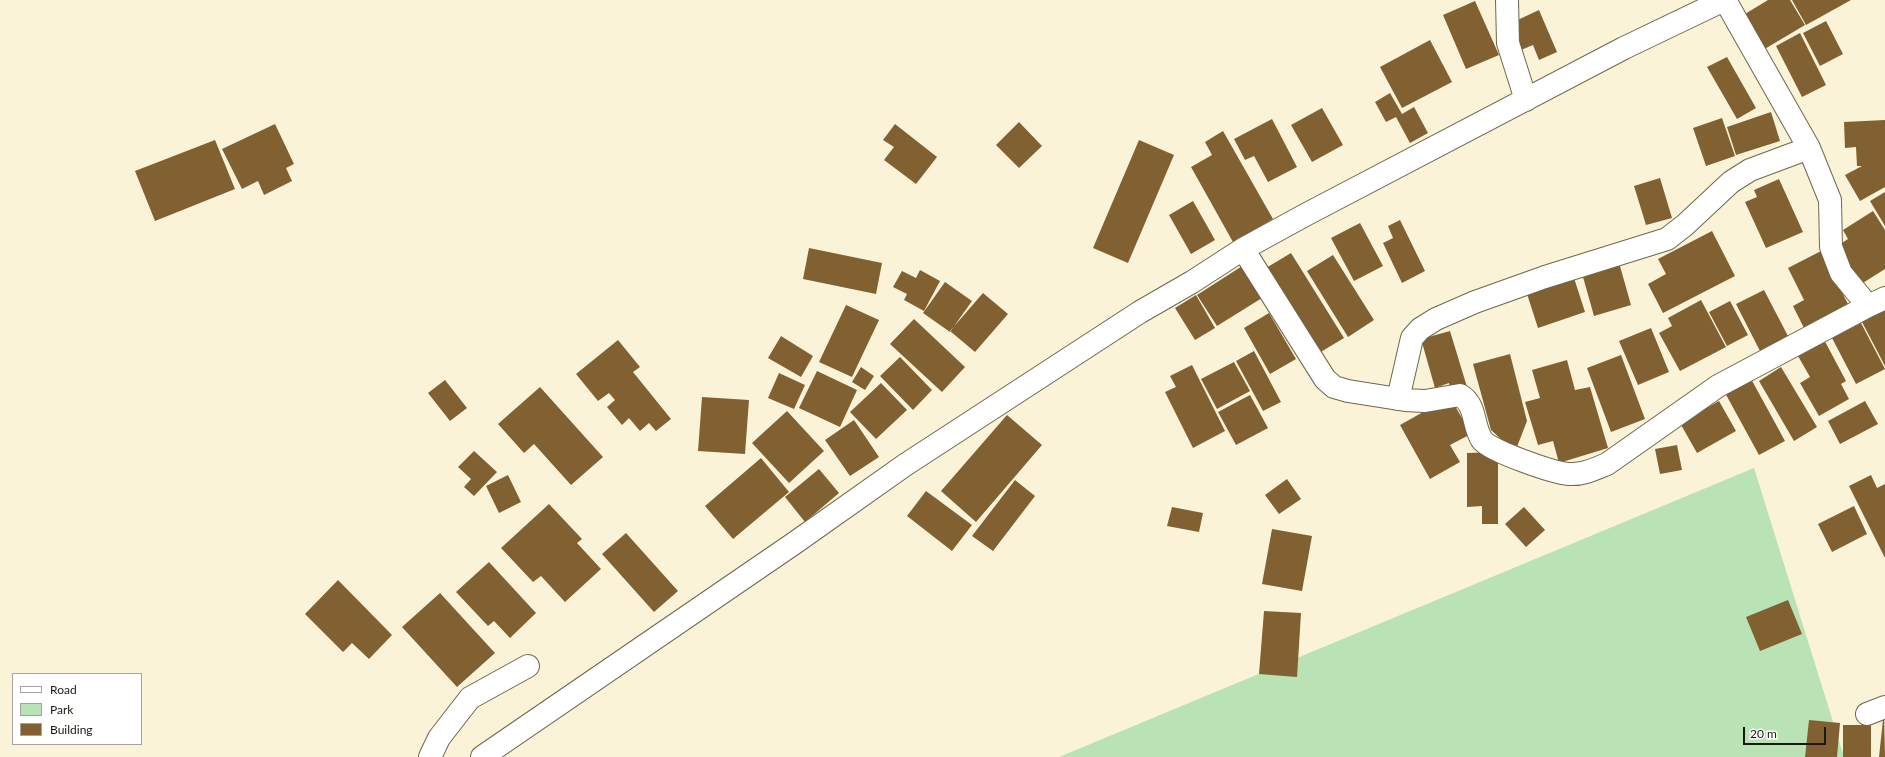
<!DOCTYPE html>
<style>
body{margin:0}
#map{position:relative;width:1885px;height:757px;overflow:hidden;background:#fbf3d7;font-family:Lato,sans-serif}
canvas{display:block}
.legend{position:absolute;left:12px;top:673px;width:130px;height:72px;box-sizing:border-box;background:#fff;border:1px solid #a4a39f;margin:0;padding:5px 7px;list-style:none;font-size:12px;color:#1b180f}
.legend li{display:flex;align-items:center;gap:8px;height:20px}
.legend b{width:20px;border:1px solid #a4a39f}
.scale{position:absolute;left:1743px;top:727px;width:83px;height:18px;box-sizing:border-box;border:2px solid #1b180f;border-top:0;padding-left:5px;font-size:12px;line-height:14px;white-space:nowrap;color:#1b180f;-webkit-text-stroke:3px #fff;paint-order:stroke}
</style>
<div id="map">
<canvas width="1885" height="757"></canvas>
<ul class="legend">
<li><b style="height:5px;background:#fff"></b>Road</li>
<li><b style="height:11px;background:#b9e2b5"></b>Park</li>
<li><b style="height:11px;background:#816031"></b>Building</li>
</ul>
<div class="scale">20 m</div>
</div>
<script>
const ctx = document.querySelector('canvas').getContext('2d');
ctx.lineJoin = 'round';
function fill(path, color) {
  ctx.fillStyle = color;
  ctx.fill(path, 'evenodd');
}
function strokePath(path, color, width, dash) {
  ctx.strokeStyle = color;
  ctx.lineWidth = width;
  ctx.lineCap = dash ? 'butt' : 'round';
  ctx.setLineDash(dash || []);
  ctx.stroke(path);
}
const green = new Path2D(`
 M1754 468 1844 757H1059Z`);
const building = new Path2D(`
 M1768 0H1790L1805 25 1758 53 1746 33 1754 28 1745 14Z
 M1792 0H1851L1806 25Z
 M1475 1 1499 55 1466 69 1443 15Z
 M1539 10 1557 52 1539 60 1533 45 1521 50 1509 24Z
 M1826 21 1843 54 1820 66 1803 33Z
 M1800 33 1826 85 1802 97 1776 46Z
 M1430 40 1452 82 1402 108 1380 67Z
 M1727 57 1756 108 1737 119 1707 67Z
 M1390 93 1402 114 1414 107 1428 133 1410 143 1396 117 1386 122 1375 102Z
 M1322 108 1343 145 1312 162 1291 125Z
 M1771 112 1780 141 1736 155 1727 127Z
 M1722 118 1735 156 1706 166 1693 128Z
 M1272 119 1297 167 1268 182 1254 156 1245 160 1234 139Z
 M1885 120V187L1860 201 1845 175 1862 166H1857L1856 147 1845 148 1844 122Z
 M1019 122 1042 146 1019 168 996 145Z
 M275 124 294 164 286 168 292 181 264 195 258 181 242 189 222 149Z
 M895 124 937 157 916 184 884 160 894 147 883 140Z
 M1223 131 1273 219 1233 242 1191 167 1212 155 1205 142Z
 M215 140 235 189 155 221 135 171Z
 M1139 140 1174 155 1128 263 1093 248Z
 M1660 178 1672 218 1646 225 1634 186Z
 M1779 179 1803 232 1766 248 1745 202 1757 197 1754 190Z
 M1885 192V226L1870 201Z
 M1193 201 1215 240 1191 254 1169 215Z
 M1873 211 1885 230V269L1858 286 1834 248 1848 239 1843 230Z
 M1400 220 1425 271 1402 283 1383 243 1393 238 1388 226Z
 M1360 223 1383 266 1354 281 1331 238Z
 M1712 231 1735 276 1663 313 1648 284 1666 274 1658 259Z
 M809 248 882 263 876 294 803 279Z
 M1821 251 1850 308 1805 330 1793 306 1804 300 1788 268Z
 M1291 253 1344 338 1319 353 1266 268Z
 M1333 255 1374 320 1348 337 1307 271Z
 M1618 259 1631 305 1594 316 1581 270Z
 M1250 261 1270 293 1217 326 1197 295Z
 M920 270 940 281 924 311 904 300 907 294 893 287 902 271 916 278Z
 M1574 278 1585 312 1538 328 1527 294Z
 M945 282 972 301 950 332 923 313Z
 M1764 290 1788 336 1760 351 1736 304Z
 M983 293 1008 314 975 352 950 331Z
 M1196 295 1215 328 1195 340 1175 308Z
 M1701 300 1726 347 1680 371 1659 333 1672 326 1668 318Z
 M1730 301 1748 335 1727 346 1709 312Z
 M846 305 879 320 852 377 819 362Z
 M1885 310V366L1862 322Z
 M1269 313 1296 359 1270 374 1244 328Z
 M914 319 965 367 942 392 890 344Z
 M1861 323 1885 369 1856 384 1832 338Z
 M1651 328 1669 372 1638 385 1619 341Z
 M1450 331 1467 387 1451 392 1449 383 1435 388 1421 339Z
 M1821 334 1846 381 1841 384 1849 399 1819 416 1800 383 1810 377 1794 349Z
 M781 336 813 356 801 377 768 358Z
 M618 340 640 367 633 372 671 419 656 431 649 423 640 431 629 418 622 425 607 407 615 400 609 393 598 401 576 374Z
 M1254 351 1281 402 1263 411 1236 361Z
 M1510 354 1527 421 1515 452 1491 430 1473 364Z
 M1621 355 1645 419 1611 432 1587 368Z
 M900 357 932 390 913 410 880 376Z
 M1567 360 1575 390 1590 387 1608 448 1559 463 1553 441 1538 445 1525 402 1540 398 1532 370Z
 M1234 362 1250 391 1217 409 1201 379Z
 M1192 365 1225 431 1193 448 1165 392 1176 387 1170 376Z
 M861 367 874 376 865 390 852 382Z
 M1781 367 1817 427 1794 441 1759 381Z
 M817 371 857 390 840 427 799 408Z
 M779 373 805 385 794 409 768 398Z
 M1750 377 1785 441 1759 455 1724 391Z
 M445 380 467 408 450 421 428 393Z
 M881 383 907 410 876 439 850 412Z
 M540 387 603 457 571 485 534 444 524 453 498 424Z
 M1250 395 1268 428 1236 445 1218 412Z
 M702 397 749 400 745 454 698 451Z
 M1450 397 1471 434 1450 445 1460 462 1430 479 1400 425Z
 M1719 401 1736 431 1697 453 1680 423Z
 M1865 401 1878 424 1840 444 1828 421Z
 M787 411 824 451 789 483 752 443Z
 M1007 415 1042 445 976 522 941 491Z
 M854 420 879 457 850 476 825 440Z
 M1677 445 1682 470 1660 474 1655 449Z
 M474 451 497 472 474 496 464 487 471 479 458 467Z
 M1498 452V524H1482V506L1467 507V453Z
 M761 458 789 492 733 539 705 506Z
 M819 469 839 493 805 522 785 497Z
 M508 475 521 502 499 513 486 486Z
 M1871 475 1877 488 1885 484V558L1849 486Z
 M1287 479 1301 499 1279 514 1265 495Z
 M1015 480 1035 496 993 551 972 536Z
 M926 491 972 525 952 551 907 516Z
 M549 504 582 539 577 543 601 569 565 602 541 576 533 582 501 548Z
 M1854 506 1867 534 1832 552 1818 524Z
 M1172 507 1203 513 1199 532 1167 526Z
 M1524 507 1545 530 1526 547 1505 524Z
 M1272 529 1312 536 1302 591 1262 584Z
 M626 533 678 591 654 612 602 554Z
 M489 562 536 613 510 638 494 621 488 626 456 592Z
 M338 580 392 635 369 659 352 643 343 652 305 614Z
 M440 593 495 653 457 687 402 627Z
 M1788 600 1802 634 1760 651 1746 617Z
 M1264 611 1301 613 1297 677 1259 674Z
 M1884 710 1885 757H1879Z
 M1809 720 1840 723 1837 757H1805Z
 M1843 725H1871V757H1843Z`);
const minor = new Path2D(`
 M1507 0 1508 43 1526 100
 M1725 0 1809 148 1830 200 1831 247 1841 273 1868 306 1885 298
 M1243 249 1325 379 1334 387 1348 391 1405 400 1425 401 1460 395C1477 405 1472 425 1482 440 1490 451 1554 473 1569 474 1583 475 1595 469 1607 464L1718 386 1868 306
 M1398 399 1412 338 1420 329 1436 319 1475 302 1545 277 1667 239 1685 225 1731 182 1750 170 1809 148
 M1867 714 1885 707
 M430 757 439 738 470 698 528 666
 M482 757 796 542 905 465 1140 312 1192 282 1243 249 1307 214 1624 48 1724 0`);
fill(green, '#b9e2b5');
fill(building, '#816031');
strokePath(minor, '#6e674f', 24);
strokePath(minor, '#fff', 22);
</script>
